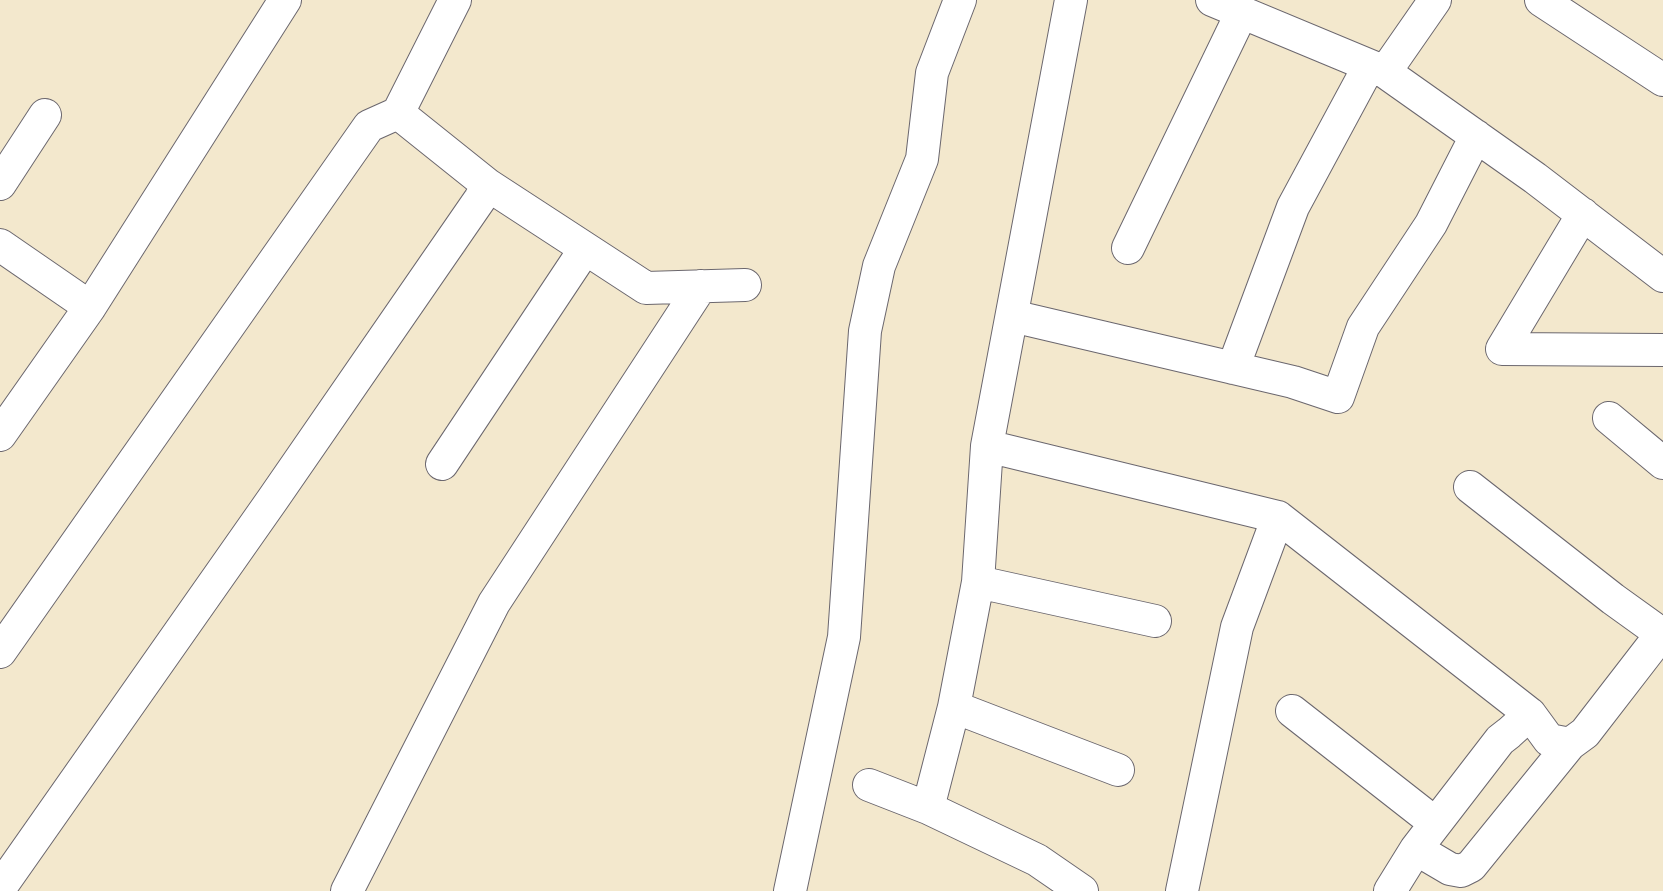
<!DOCTYPE html>
<style>
body{margin:0}
canvas{display:block;background:#f3e8cd}
</style>
<canvas width="1663" height="891"></canvas>
<script>
const ctx = document.querySelector('canvas').getContext('2d');
ctx.lineJoin = 'round';
function strokePath(path, color, width, dash) {
  ctx.strokeStyle = color;
  ctx.lineWidth = width;
  ctx.lineCap = dash ? 'butt' : 'round';
  ctx.setLineDash(dash || []);
  ctx.stroke(path);
}
const street = new Path2D(`
 M1212 0 1385 72 1535 178 1663 276
 M1541 0 1663 80
 M1385 72 1435 0
 M398 113 488 185
 M0 184 45 115
 M1583 214 1502 349 1663 350
 M0 245 90 307
 M1128 248 1242 12
 M1012 316 1293 382 1338 397 1363 327 1431 224 1476 136
 M1233 368 1293 207 1369 66
 M1609 418 1663 463
 M0 435 90 307 285 0
 M987 446 1278 517 1237 627 1182 891
 M442 464 585 249
 M1470 487 1613 599 1663 635
 M1278 517 1530 714
 M978 582 1155 621
 M0 652 369 126 398 113 455 0
 M954 707 1118 770
 M1292 711 1435 823
 M869 785 928 808 1037 860 1082 891
 M928 808 954 707 978 582 987 446 1071 0
 M1416 849 1450 869 1461 871 1471 866 1570 744
 M0 888 273 499 480 199 488 185 646 288 745 285
 M347 891 494 603 701 286
 M790 891 844 637 865 331 879 266 922 159 932 73 960 0
 M1390 891 1416 849 1500 740 1509 733 1530 714 1549 740 1570 744 1585 733 1663 632`);
strokePath(street, '#6b676e', 34);
strokePath(street, '#fff', 32);
</script>
